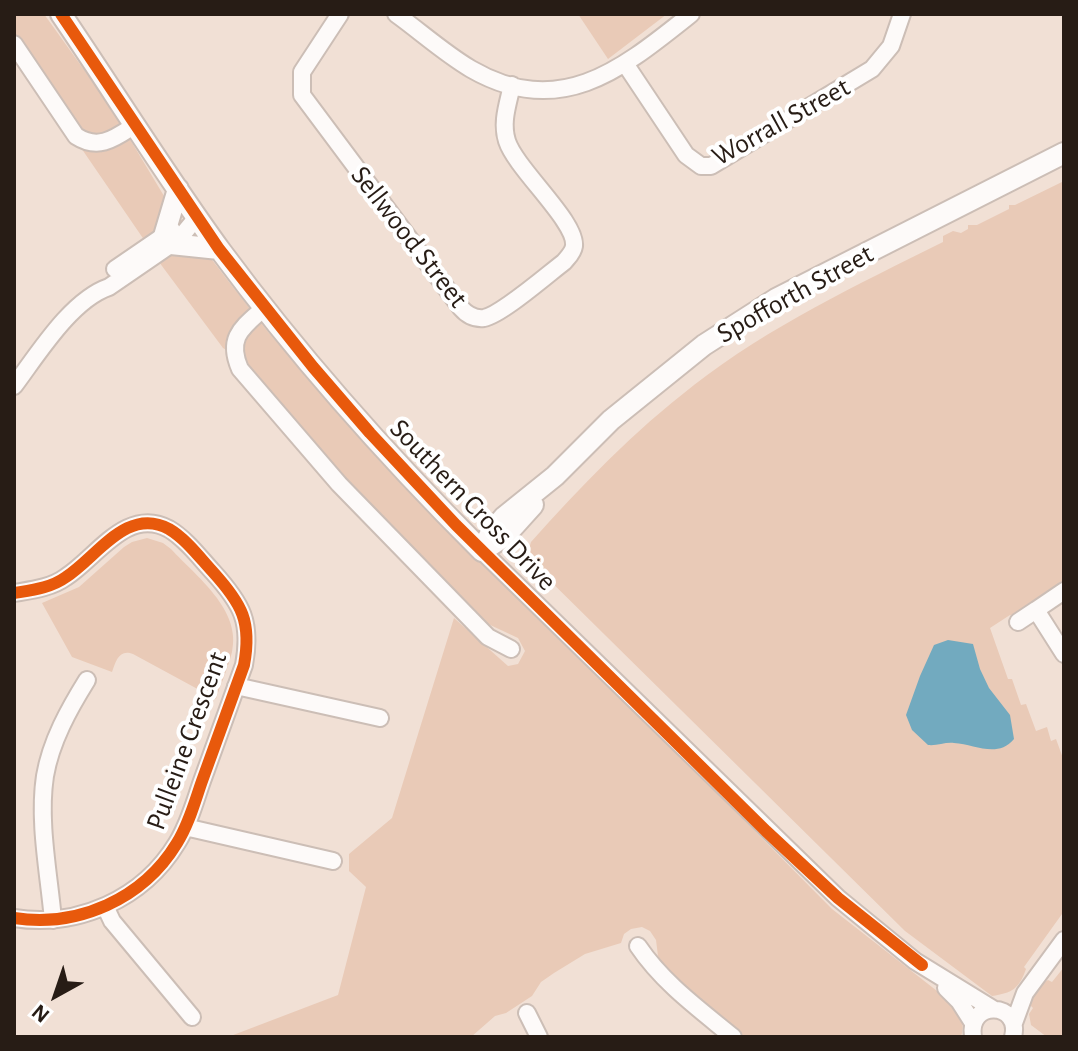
<!DOCTYPE html>
<style>
body{margin:0}
#map{position:relative;width:1078px;height:1051px;overflow:hidden;background:#f1e0d5;font-family:"Alegreya Sans",sans-serif}
canvas{display:block}
.frame{position:absolute;inset:0;border:16px solid #271c15;pointer-events:none}
.north{position:absolute;left:16px;top:955px;width:80px;height:80px;-webkit-text-stroke:6px #fff;paint-order:stroke;rotate:220deg;font-size:22px;font-weight:700;line-height:32px;text-align:center;color:#271c15}
.north::after{content:'';display:block;margin:auto;width:28px;height:36px;background:#271c15;clip-path:polygon(50% 0,100% 100%,50% 72%,0 100%)}
</style>
<div id="map">
<canvas width="1078" height="1051"></canvas>
<div class="frame"></div>
<div class="north">N</div>
</div>
<script>
const ctx = document.querySelector('canvas').getContext('2d');
ctx.lineJoin = 'round';
function fill(path, color) {
  ctx.fillStyle = color;
  ctx.fill(path, 'evenodd');
}
function strokePath(path, color, width, dash) {
  ctx.strokeStyle = color;
  ctx.lineWidth = width;
  ctx.lineCap = dash ? 'butt' : 'round';
  ctx.setLineDash(dash || []);
  ctx.stroke(path);
}
function drawText(font, color, halo, rows, align = 'center') {
  ctx.font = font + ' "Alegreya Sans",sans-serif';
  ctx.lineWidth = 8;
  ctx.setLineDash([]);
  ctx.textBaseline = 'middle';
  ctx.strokeStyle = halo;
  ctx.fillStyle = color;
  for (const [text, x, y, turn = 0] of rows) {
    ctx.save();
    ctx.translate(x, y);
    ctx.rotate((+turn || 0) * Math.PI / 180);
    ctx.textAlign = isNaN(turn) ? turn : align;
    if (halo) ctx.strokeText(text, 0, 0);
    ctx.fillText(text, 0, 0);
    ctx.restore();
  }
}
const green = new Path2D(`
 M14 14H44L110 106 167 201 229 282 269 333 402 484 611 686 832 909 955 1005C962 1017 965 1024 961 1037H744L667 973 658 956 656 940 650 931 642 927 631 929 624 934 621 943 585 954 554 973 541 982 532 996 506 1013 495 1016 471 1037H228L338 995 366 887 349 871V854L392 818 454 618 508 666 518 664 525 651 518 638 486 623 342 478 246 362 223 348 162 266 14 50Z
 M578 14H667L608 59Z
 M1064 181V585L1014 617 1010 615 990 628 1008 679H1012L1021 705 1026 704 1036 731 1047 727 1051 741 1056 739 1064 761 1062 822 1064 915 1062 914 1024 967 1026 969C1019 989 1012 993 992 996L905 931 531 562 527 555 531 542C582 485 633 432 694 385 770 326 857 285 943 242V236L953 231 961 233 968 229V225H977L1009 209V205H1015Z
 M147 538 163 543 171 549C196 576 242 610 232 652 228 668 221 684 216 699L133 654C119 649 116 661 112 672L72 657 42 603 79 587 124 547 132 542Z
 M1064 967V1037H1047L1031 1025 1029 1014 1033 1008 1027 1002 1041 984 1048 980 1052 982Z`);
const water = new Path2D(`
 M948 640 973 644 980 669 989 688 1010 715 1014 739C997 759 975 744 954 743 945 742 937 746 928 745L912 730 906 715 920 676 934 645Z`);
const minor = new Path2D(`
 M340 14 302 72V95L461 308C467 315 474 319 484 318 501 315 547 275 564 262 568 257 573 253 574 246 577 222 516 169 507 141 501 122 508 104 512 85
 M396 14C421 32 444 53 471 69 561 121 623 68 691 14
 M14 44 76 136C99 151 115 138 135 125
 M626 65 686 155 701 166H711L872 69 891 46 902 14
 M115 269 172 230
 M264 308C243 327 226 337 240 369L339 484 488 637 511 649
 M14 386C38 354 71 300 109 287L179 239 197 217
 M482 551 838 898 915 961 993 1009
 M14 593C32 590 51 588 66 577 97 557 127 506 169 529 186 539 200 558 213 572 242 604 252 622 244 665 230 704 216 742 202 781 195 801 189 824 177 843 143 899 78 928 14 918
 M1036 610 1064 591
 M1018 622 1036 610 1064 654
 M236 686 380 718
 M185 827 333 861
 M105 906 112 921 192 1017
 M53 920C49 874 38 822 45 776 51 741 69 709 87 680
 M638 946C663 983 699 1009 733 1037
 M946 988 959 1001 973 1023
 M527 1013 539 1037
 M1014 1023 1025 993 1064 940
 M973 1037C967 999 1022 1002 1013 1037`);
const major = new Path2D(`
 M61 14C114 92 164 173 220 250 299 357 388 457 482 551
 M164 236 178 189
 M171 244 219 249
 M487 548 505 536 533 505
 M482 551 491 532 504 517 555 476 611 420 704 345 776 299 1064 153`);
const cycleway = new Path2D(`
 M61 14 219 249 313 367 370 433 456 525 766 831 838 898 922 965
 M14 593C32 590 51 588 66 577 97 557 127 506 169 529 186 539 200 558 213 572 242 604 252 622 244 665 230 704 216 742 202 781 195 801 189 824 177 843 143 899 78 928 14 918`);
const streetNames = [
 ["Worrall Street",781,122,-29],
 ["Sellwood Street",409,237,52],
 ["Spofforth Street",795,294,-29],
 ["Southern Cross Drive",473,505,46],
 ["Pulleine Crescent",187,741,-70]
];
fill(green, '#e9cab7');
fill(water, '#72aabf');
strokePath(minor, '#ccbeb6', 20);
strokePath(major, '#ccbeb6', 24);
strokePath(minor, '#fdfaf9', 16);
strokePath(major, '#fdfaf9', 20);
strokePath(cycleway, '#e8590c', 12);
drawText('28px', '#271c15', '#fff', streetNames);
</script>
